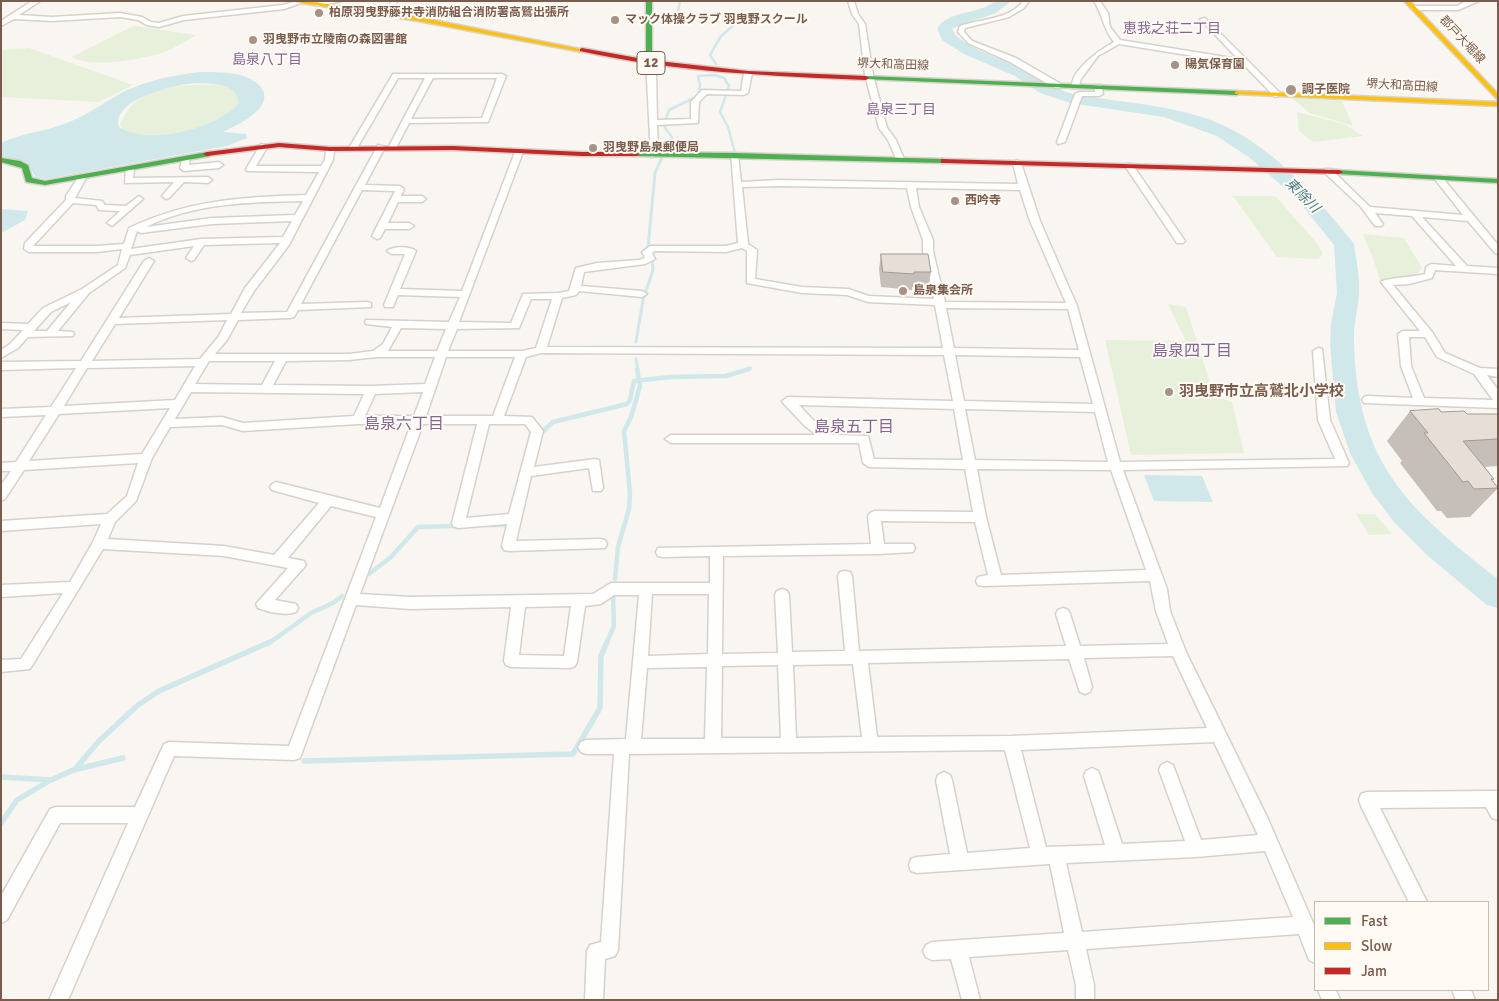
<!DOCTYPE html>
<meta charset="utf-8">
<style>
body{margin:0}
#map{position:relative;width:1499px;height:1001px;overflow:hidden;background:#f9f5f0;font-family:Signika,sans-serif}
canvas{display:block}
.frame{position:absolute;inset:0;border:2px solid #7a5c4d;pointer-events:none}
.legend{position:absolute;left:1314px;top:901px;width:175px;height:90px;box-sizing:border-box;background:#fffaf3;border:1px solid #cabbb1;margin:0;padding:6px 9px;list-style:none;font-size:15px;color:#7a5c4d}
.legend li{display:flex;align-items:center;gap:10px;height:25px}
.legend b{width:25px;border:1px solid #cabbb1}
</style>
<div id="map">
<canvas width="1499" height="1001"></canvas>
<div class="frame"></div>
<ul class="legend">
<li><b style="height:6px;background:#4caf50"></b>Fast</li>
<li><b style="height:6px;background:#ffc107"></b>Slow</li>
<li><b style="height:6px;background:#c62828"></b>Jam</li>
</ul>
</div>
<script>
const ctx = document.querySelector('canvas').getContext('2d');
ctx.lineJoin = 'round';
function fill(path, color) {
  ctx.fillStyle = color;
  ctx.fill(path, 'evenodd');
}
function strokePath(path, color, width, dash) {
  ctx.strokeStyle = color;
  ctx.lineWidth = width;
  ctx.lineCap = dash ? 'butt' : 'round';
  ctx.setLineDash(dash || []);
  ctx.stroke(path);
}
function drawText(font, color, halo, rows, align = 'center') {
  ctx.font = font + ' Signika,"Noto Sans JP",sans-serif';
  ctx.lineWidth = 4;
  ctx.setLineDash([]);
  ctx.textBaseline = 'middle';
  ctx.strokeStyle = halo;
  ctx.fillStyle = color;
  for (const [text, x, y, turn = 0] of rows) {
    ctx.save();
    ctx.translate(x, y);
    ctx.rotate((+turn || 0) * Math.PI / 180);
    ctx.textAlign = isNaN(turn) ? turn : align;
    if (halo) ctx.strokeText(text, 0, 0);
    ctx.fillText(text, 0, 0);
    ctx.restore();
  }
}
const green = new Path2D(`
 M135 26 196 35C187 40 178 46 169 50 149 59 91 69 72 57L131 27Z
 M29 48 133 85 99 102 1 97V50Z
 M223 84 242 95 241 107 199 130 162 137 125 133 120 124C124 118 127 109 133 104 157 84 193 85 223 84Z
 M1292 98 1342 101 1353 126 1310 113Z
 M1297 112 1344 124 1363 136 1313 142 1299 131Z
 M1233 196H1275L1315 241 1323 254 1318 259 1277 257Z
 M1363 234 1404 238 1422 268C1412 282 1396 279 1380 280L1373 258Z
 M1168 304 1186 307 1214 395 1232 402 1244 453 1131 455 1105 340 1186 341Z
 M1356 514H1375L1392 534 1369 535Z`);
const water = new Path2D(`
 M200 72C211 72 224 72 235 74 243 75 253 79 259 85 279 106 238 125 223 132L246 134 247 138 227 146 46 179 35 177 28 163 1 156V143C21 133 43 132 64 124 87 116 104 102 125 91 149 80 174 75 200 72ZM186 84C203 83 237 80 239 103 217 129 149 146 119 127 112 100 167 88 186 84Z
 M1 209 28 211 25 220 1 233Z
 M1144 475 1202 476 1213 502 1154 501Z`);
const streamFar3 = new Path2D(`
 M680 1 678 11 686 17 717 13
 M738 21 742 12
 M716 64 710 55 721 36 735 24
 M665 121 669 110 698 96 700 85 698 76 714 75 724 78 729 86 720 112 728 127 735 153
 M665 124V128L672 137 671 144 665 153
 M661 161 662 158`);
const streamFar2 = new Path2D(`
 M648 247 655 173 661 159
 M636 342 643 300 653 270 652 259
 M636 359 638 370
 M745 370 751 368`);
const streamFar1 = new Path2D(`
 M540 434 553 422 627 404 630 400 634 381 670 377 726 376 749 369
 M486 525H504
 M369 574 391 557 418 527 458 526
 M615 579 618 547 629 509 630 493 624 431 631 417 640 386 637 369
 M268 644 311 613 333 603 342 596
 M606 644 614 626 613 595`);
const stream = new Path2D(`
 M304 761 573 754 600 708 601 656 607 642
 M75 769 99 741 138 705 159 691 270 642
 M1 777 51 780 73 770 123 758
 M1 823 17 800 49 781`);
const river = new Path2D(`
 M995 1H1011L996 13 956 27 952 29C958 47 1010 61 1027 70 1043 79 1055 90 1074 94 1126 104 1180 104 1229 128 1278 153 1317 198 1351 240L1354 244C1356 260 1360 277 1359 293 1358 310 1353 325 1354 342 1357 464 1408 509 1498 579V608L1487 605 1428 556 1394 522 1372 493 1350 453 1336 412 1330 345 1331 324 1337 293 1334 245 1297 199 1250 158 1217 136 1164 117 1070 103 1040 93 1015 76 964 54 942 40 937 28C949 10 979 15 995 1Z`);
const street = new Path2D(`
 M32 1H40L19 15 52 17 120 13 142 17 151 22 159 23 183 16 283 5 297 1 304 2 284 9 184 20 159 27 147 25 138 20 120 17 52 21 14 19 1 26V21Z
 M323 1H342L317 6 314 4Z
 M391 1H397L393 14 390 16 387 14Z
 M848 1H854L858 14 865 24 873 75 887 128 896 140 904 159 903 161H897L888 140 879 128 865 75 859 24 852 14Z
 M1023 1H1029L1024 8 1009 17 965 28 964 32 972 41 1016 58 1061 84V88H1055L1010 62 968 43 958 32 960 26C979 19 1010 20 1023 1Z
 M1094 1H1100L1108 13 1110 27 1120 40 1238 59 1200 19 1205 18 1282 95 1275 97 1243 64 1119 44 1098 56 1081 79 1078 88H1072C1070 70 1100 50 1114 42 1103 29 1103 15 1094 1Z
 M1466 1H1479L1458 10H1413L1410 8 1413 6H1457Z
 M646 60H652L656 71 657 120 691 119V102L702 90 741 91 744 73 748 71 752 73 748 93 744 95 707 94 699 102 698 123 657 125 658 155 651 157Z
 M393 74H502L506 76 488 122 409 123 396 148 392 150 388 148 425 78H398L357 148 350 150 349 148ZM433 78H497L482 118 411 119Z
 M1095 85H1101L1103 94 1099 96H1082L1065 142 1058 144 1057 142 1075 94 1079 92H1095Z
 M261 144 268 146 256 166H321L325 160 326 149 330 147 334 149 333 160 289 245 254 291 241 313 287 312 378 145 385 147 365 185 400 186 404 189 401 196H422L426 199 422 202H398L388 223H409L414 226 409 229H385L380 238 377 239 372 236 395 191 362 190 301 304 367 302 371 303V307L298 310 294 317 290 318 238 320 227 340 215 354H349L373 351 383 344 392 327 366 324 365 322 366 320 449 322 460 297 398 295 393 307H385L384 305 405 254H392L387 251C393 246 410 246 416 251L400 289 462 291 515 152 519 150 523 152 459 322 511 323 523 294 558 293 569 291 576 268 597 263 639 260 645 258 642 252 650 246H726L738 243 731 153 738 155 741 182 779 180 1018 184 1013 163 1017 160 1021 163 1040 221 1077 306 1120 462 1335 459 1318 420 1313 351 1318 348 1322 349 1330 420 1349 463 1347 466 1123 470 1167 589 1170 611 1186 652 1268 819 1314 925 1315 963 1309 960 1299 934 1086 949 1094 985V1000H1076V985L1068 950 969 957 980 1000H962L951 959 932 960 926 957 923 951 926 945 932 942 1064 933 1050 864 917 873 911 871 909 865 911 859 917 857 950 854 936 780 938 775 944 772 950 775 952 780 967 853 1030 848 1005 750 629 754 618 950 615 956 605 959 603 1000H585L587 951 590 945 601 942 614 754H586L581 752 578 747 581 742 586 740 626 739 639 595H614L601 604 585 606 577 662 575 666 570 668 511 667 506 665 504 661 511 607 410 609 356 605 300 758 294 760 174 756 68 1000H49L128 823H60L7 920 1 923V896L50 809 56 807H135L164 744 169 742 289 746 376 517 331 506 288 558 304 561 306 565 275 600 296 604 298 608 296 612C286 616 268 612 258 608L256 604 288 568 224 556 103 549 30 669 1 672V660L21 659 63 593 1 597V585L70 582 93 542 101 524 1 531V521L107 514 127 496 138 463 24 470 5 499 1 501V485L11 471H1V463L16 462 46 415 1 417V409L51 407 76 368 1 370V362L81 361 144 261 149 258 154 261 119 318 231 314 245 288 280 243 204 245 194 260 191 261 186 258 194 246 130 255 125 268 89 293 58 331 73 332 74 334 73 336 28 337 18 348 1 358V350L10 344 23 330 1 329V323L28 324 43 308 82 289 118 265 122 249 97 252H29L24 249 25 243 66 200V196L79 176 86 178 75 198 102 201 105 205 126 206 139 196 143 199 112 226 107 223 120 211 99 210 96 205 73 203 33 246H97L124 244 129 228C188 200 242 197 306 195L319 172 247 171 246 169ZM779 186 907 188 911 207 923 240V251L934 299 869 296 848 289 802 287 755 279 757 250 748 244 742 187ZM916 188 1020 190 1030 221 1066 303 945 302 933 251V240L919 207ZM303 201 295 215 212 218 146 227C195 203 249 202 303 201ZM292 221 283 237 201 239 131 249 137 231 141 233 212 224ZM742 248 747 251V283L802 293 847 295 868 302 935 305 943 348 547 347 562 298 576 295 579 291 642 297 647 294 642 291 581 286 584 272 645 264 655 259 652 253 655 251 726 252ZM531 299H552L536 348 522 351H448L457 329 519 328ZM71 302 47 331H34L51 312ZM946 308 1068 309 1079 350 954 348ZM227 320 219 336 200 359 92 361 115 324ZM401 328 446 329 437 351H388ZM541 353 944 355 953 401 788 397 782 401 784 404 805 426 817 435H671L665 439 671 443H859L863 463 869 467 965 469 973 512 874 511 870 513 868 516 871 544 658 548 656 552 658 556 663 557 710 556V583H611L593 594 410 597 360 594 423 424H477L452 523 453 526 458 528 507 524 502 546 504 550 509 551 605 548 607 544 605 540 600 539 516 541 531 476 589 468 593 491H601L603 488 599 460 595 459 534 467 543 431 532 417 504 416 526 357ZM955 355 1080 357 1093 404 964 401ZM376 357H435L425 384 371 386 273 385 286 361 349 360ZM446 357H515L493 416H426ZM209 361H275L262 385 195 384ZM195 366 175 400 64 406 87 368ZM191 392 364 394 354 416 243 423 222 417 175 419ZM423 392 414 416H365L375 394ZM799 405 954 409 963 460 874 459 868 436 833 435 813 420ZM170 408 142 454 29 461 59 414ZM965 409 1095 412 1108 462 975 460ZM358 424H411L380 508 276 482 272 484 270 487 272 490 319 503 274 555 224 546 108 539 115 522 136 501 152 458 170 427 222 425 243 431ZM489 424H525L531 432 509 514 466 518ZM977 469 1111 470 1146 570 1001 575 986 517ZM881 521 975 522 988 575 978 577 976 581 978 585 983 586 1150 581 1156 611 1168 644 1080 646 1070 614 1068 610 1063 608 1058 610 1056 614 1066 646 859 651 852 576 850 572 845 571 840 572 838 576 845 651 792 652 789 595 787 591 782 589 777 591 775 595 778 653 722 654 723 556 878 554 913 552 915 548 913 544H884ZM652 594H709L708 654 648 656ZM571 606 564 656 519 655 525 607ZM1173 656 1207 728 1011 736 877 737 868 663 1069 659 1080 692 1085 694 1090 692 1092 687 1084 658ZM853 664 862 737 796 738 793 665ZM778 665 781 738H721L722 666ZM707 667 705 739H641L647 668ZM1214 742 1258 835 1201 840 1173 765 1167 762 1161 765 1159 770 1185 841 1122 844 1100 776 1098 771 1092 768 1086 771 1084 776 1105 845 1046 847 1021 750ZM1265 851 1293 917 1082 932 1066 863 1196 857Z
 M183 156 190 158 189 165 219 162 223 165 219 168 184 171 180 168Z
 M1126 164H1132L1185 241 1183 243H1177L1125 166Z
 M130 166 134 169 133 178 208 177 212 180 208 183 184 182 169 198 166 199 162 196 174 182 125 183 126 169Z
 M1325 169H1331L1370 207 1463 215 1434 178 1441 176 1498 245V254L1495 253 1468 221 1422 217 1467 266 1498 268V274L1435 270 1432 278 1409 284 1393 285 1432 332 1445 353 1480 368 1498 369V377L1487 375 1498 390V408L1364 403 1362 400 1364 397 1368 396 1413 398 1401 366 1398 334 1403 331H1420L1381 282C1385 278 1415 277 1425 274L1426 267 1431 264 1456 266 1412 216 1375 213 1383 224 1381 226H1375L1361 207 1325 173ZM1409 337H1425L1437 357 1474 374 1493 400 1424 398 1411 366Z
 M1490 791H1498V820L1492 818 1486 807 1380 808 1427 902H1409L1361 806 1359 800 1361 794 1367 792Z
 M1318 990H1336L1340 1000H1322Z
 M1452 990H1471L1475 1000H1456Z`);
const fast = new Path2D(`
 M646 1H652V62L649 64 646 62Z
 M866 76 1237 91 1240 93 1237 95 864 79V77Z
 M207 152 211 154 210 156 45 185 26 182 22 168 1 162V158L20 161 28 165 32 178 45 181Z
 M633 152 734 153 944 159 948 161 944 163 636 156H633Z
 M1336 170 1498 179V183L1339 174H1336Z`);
const slow = new Path2D(`
 M289 1H306L418 17 585 50 582 52 418 21Z
 M1404 1H1410L1498 94V100Z
 M1237 91 1498 102V106L1235 94V92Z`);
const jam = new Path2D(`
 M582 48 649 60 748 71 866 76 869 78 866 80C770 76 674 72 580 51V49Z
 M279 143 330 147 453 146 582 152H636L640 154 636 156H582L453 150 330 151 279 147 207 156 203 154 207 152Z
 M941 159 1339 170 1343 172 1339 174 944 163H941Z`);
const wall = new Path2D(`
 M881 254 931 272 928 287H912V290L881 287 879 269Z
 M1410 411 1467 414H1498V466L1485 467 1494 479 1492 481 1498 488 1470 517 1447 518 1441 511H1437L1400 463 1402 461 1387 441Z`);
const building = new Path2D(`
 M881 254H928L931 272H914V274L883 272Z
 M1439 409 1441 412 1464 411 1467 414H1498V439L1463 441 1494 479H1491L1498 488 1474 489 1468 481 1463 482 1424 433H1428L1410 411Z`);
const markers = [
 [319,13,5,"#a69286"],
 [615,20,5,"#a69286"],
 [253,40,5,"#a69286"],
 [1175,65,5,"#a69286"],
 [1291,90,6,"#a69286"],
 [593,148,5,"#a69286"],
 [955,201,5,"#a69286"],
 [903,291,5,"#a69286"],
 [1169,392,5,"#a69286"]
];
const farPoinames = [
 ["柏原羽曳野藤井寺消防組合消防署高鷲出張所",329,13],
 ["マック体操クラブ 羽曳野スクール",625,20],
 ["羽曳野市立陵南の森図書館",263,40],
 ["陽気保育園",1185,65],
 ["調子医院",1302,90],
 ["羽曳野島泉郵便局",603,148],
 ["西吟寺",965,201],
 ["島泉集会所",913,291]
];
const farStreetnames = [
 ["郡戸大堀線",1462,40,47],
 ["堺大和高田線",893,65,2],
 ["堺大和高田線",1402,86,3]
];
const farNeighbourhoodnames = [
 ["恵我之荘二丁目",1172,29],
 ["島泉八丁目",267,60],
 ["島泉三丁目",901,110]
];
const shields = [
 [651,63,28]
];
const shieldNames = [
 ["12",651,63]
];
const farWaternames = [
 ["東除川",1302,196,45]
];
const poiNames = [
 ["羽曳野市立高鷲北小学校",1179,392]
];
const neighbourhoodNames = [
 ["島泉四丁目",1192,352],
 ["島泉六丁目",404,425],
 ["島泉五丁目",854,428]
];
fill(green, '#e7f0db');
fill(water, '#d0e8ea');
strokePath(streamFar3, '#d0e8ea', 2.5);
strokePath(streamFar2, '#d0e8ea', 3);
strokePath(streamFar1, '#d0e8ea', 4.5);
strokePath(stream, '#d0e8ea', 5.5);
fill(river, '#d0e8ea');
strokePath(street, '#d7d1cb', 3);
strokePath(fast, '#d9d2cb', 3);
strokePath(slow, '#d9d2cb', 3);
strokePath(jam, '#d9d2cb', 3);
fill(street, '#fefefd');
fill(fast, '#4caf50');
fill(slow, '#ffc107');
fill(jam, '#c62828');
fill(wall, '#c6bfb9');
fill(building, '#e6ded7');
strokePath(building, '#a19b96', 1);
for (const [x, y, r, color] of markers) {
  const dot = new Path2D();
  dot.arc(x, y, r, 0, 2 * Math.PI);
  ctx.fillStyle = color;
  ctx.fill(dot);
  strokePath(dot, '#fffaf3', 2);
}
drawText('bold 12px', '#7a5c4d', '#fffaf3', farPoinames, 'left');
drawText('12px', '#7a5c4d', '#fffaf3', farStreetnames);
drawText('14px', '#846695', '#fffaf3', farNeighbourhoodnames);
for (const [x, y, w] of shields) {
  const box = new Path2D();
  box.roundRect(x - w / 2, y - 11.5, w, 23, 4);
  ctx.fillStyle = '#fffaf3';
  ctx.fill(box);
  strokePath(box, '#7a5c4d', 1);
}
drawText('bold 14px', '#7a5c4d', null, shieldNames);
drawText('italic 14px', '#437c86', '#fffaf3', farWaternames);
drawText('bold 15px', '#7a5c4d', '#fffaf3', poiNames, 'left');
drawText('16px', '#846695', '#fffaf3', neighbourhoodNames);
</script>
